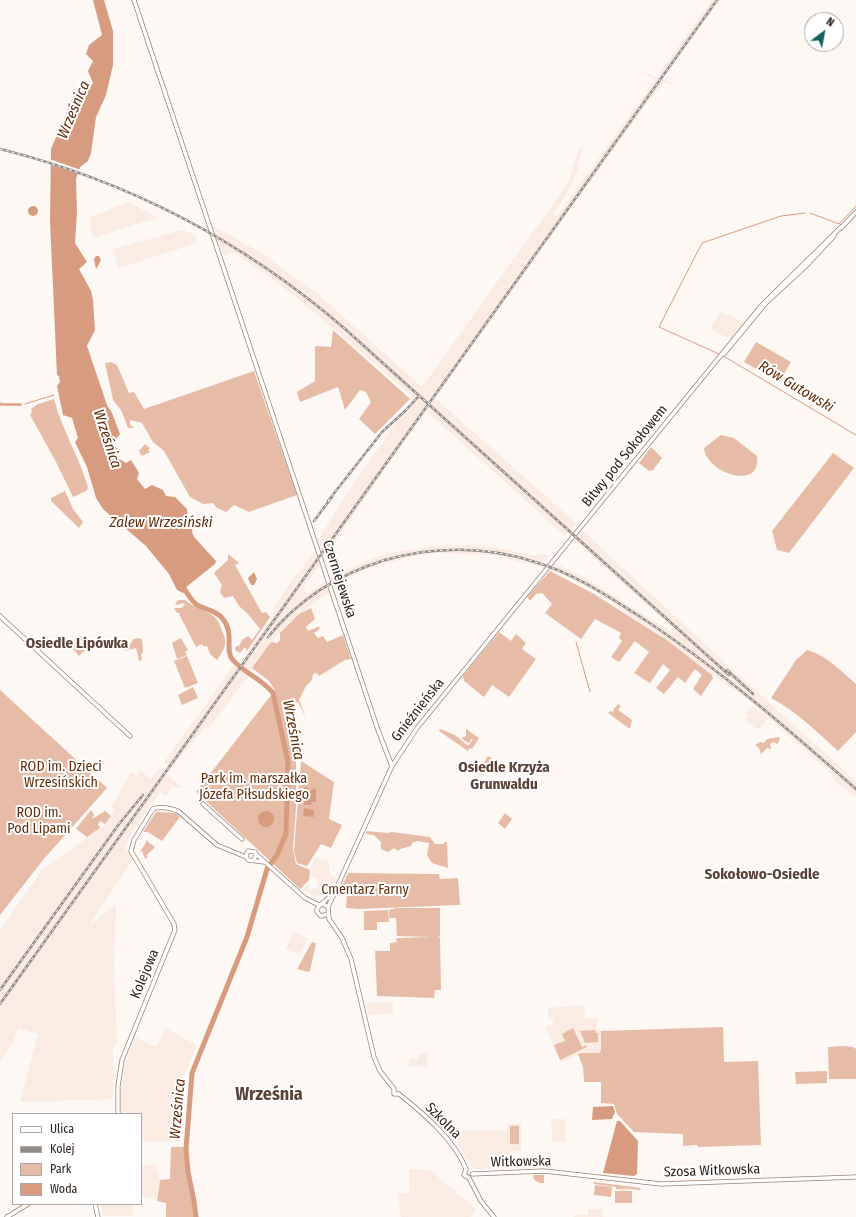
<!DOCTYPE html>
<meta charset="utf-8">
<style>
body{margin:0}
#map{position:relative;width:856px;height:1217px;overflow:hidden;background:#fef8f5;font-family:"Fira Sans Condensed",sans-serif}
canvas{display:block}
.legend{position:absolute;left:12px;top:1113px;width:130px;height:92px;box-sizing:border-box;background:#fff;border:1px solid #aba7a5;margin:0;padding:5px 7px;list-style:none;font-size:12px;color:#2c221d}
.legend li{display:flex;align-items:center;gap:8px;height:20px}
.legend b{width:20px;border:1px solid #aba7a5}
.north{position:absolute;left:804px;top:12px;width:40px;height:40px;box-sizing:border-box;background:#fff;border:1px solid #aba7a5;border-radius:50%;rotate:32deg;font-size:11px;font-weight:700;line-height:16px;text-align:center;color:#2c221d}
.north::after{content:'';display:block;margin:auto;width:14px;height:18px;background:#126260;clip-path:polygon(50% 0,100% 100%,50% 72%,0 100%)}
</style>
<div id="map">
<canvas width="856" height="1217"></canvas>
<ul class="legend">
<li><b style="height:5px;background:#fff"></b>Ulica</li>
<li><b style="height:5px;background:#948c88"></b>Kolej</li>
<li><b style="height:11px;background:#e7bca7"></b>Park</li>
<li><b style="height:11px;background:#d79c7f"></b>Woda</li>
</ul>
<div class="north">N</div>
</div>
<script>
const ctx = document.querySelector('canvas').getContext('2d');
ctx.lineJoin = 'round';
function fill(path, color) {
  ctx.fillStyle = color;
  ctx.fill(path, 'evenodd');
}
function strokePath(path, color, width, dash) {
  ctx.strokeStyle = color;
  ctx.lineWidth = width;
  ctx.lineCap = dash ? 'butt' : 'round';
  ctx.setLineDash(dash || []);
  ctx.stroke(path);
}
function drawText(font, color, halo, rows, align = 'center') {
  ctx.font = font + ' "Fira Sans Condensed",sans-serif';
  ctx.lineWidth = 4;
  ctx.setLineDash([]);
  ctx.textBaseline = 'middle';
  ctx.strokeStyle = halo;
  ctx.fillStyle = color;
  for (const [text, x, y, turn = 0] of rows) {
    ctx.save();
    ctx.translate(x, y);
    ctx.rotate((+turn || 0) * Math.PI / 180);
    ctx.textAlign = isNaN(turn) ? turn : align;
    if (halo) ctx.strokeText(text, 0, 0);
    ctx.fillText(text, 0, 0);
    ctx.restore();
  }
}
const built = new Path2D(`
 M712 0H720L664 77 658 75Z
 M640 71 676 84 663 83 654 94 530 265 515 257 567 185 578 152 583 144 577 173 565 197 554 213 557 216 655 80Z
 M129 202 157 218 92 238 90 217Z
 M213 226 263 254 319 295 422 387 514 258 530 266 435 398 576 523 565 536 426 411 328 551 330 559 325 562 318 540 353 484 414 398 320 317 278 283 234 252 223 256Z
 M182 230 195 235 197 243 119 268 113 249Z
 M720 312 745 322 731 339 711 330V327Z
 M583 531 733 670 856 781V798L833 779 835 777 752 703 670 643 595 591 555 571 550 575 549 572 556 564 584 577 673 633 676 631 575 541Z
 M469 545 503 549 535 556 541 553 549 556 541 567 492 555 436 553 411 557 366 569 333 585V587L328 590 329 593 311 605 278 634 252 670H249L240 663 267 624 275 610H273L296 574H298L315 551 320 565 303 587 307 594 338 572 389 553 434 546Z
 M234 665 249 676 209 728 205 727 171 769 164 762Z
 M752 706 768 718 758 730 745 720 749 716 746 713Z
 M160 768 182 788 172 787 166 796 160 792 135 827 125 847 133 859 89 926 116 904 114 967 117 1041 113 1049V1099L20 1102 38 1034 18 1028 13 1043 0 1062V930L42 870 105 825 115 810 111 807 131 772 138 776 141 770 150 779Z
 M314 858 328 860 330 875 337 878 330 894 314 896 303 889 307 885 311 889 319 888 317 878 310 876Z
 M294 931 308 939 299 955 286 949Z
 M368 1003H393V1013L368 1015 366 1004Z
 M584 1005 585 1018H597V1031H601V1051L599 1053H581L561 1062 545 1027 553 1024V1018H549L548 1008Z
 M165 1028 197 1045 183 1078 179 1141 141 1142V1114H121V1092L125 1065 134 1037 157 1047Z
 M427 1053V1066L409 1067V1059H418V1054Z
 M551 1119H565V1141L552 1142Z
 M507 1124H521V1151H509L508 1169H475L471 1166 456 1140 448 1131 507 1130Z
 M155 1164 160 1179 156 1199 141 1195V1166Z
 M409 1169 425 1170 432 1172 476 1209 471 1217H401L398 1194 410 1193Z
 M101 1204H134L132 1216H103Z
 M588 1209H603V1217H574V1215H588Z`);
const green = new Path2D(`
 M333 330 410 399 375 434 359 419 371 402 366 392 360 390 345 410 338 387 300 402 297 392 315 381V346L331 347Z
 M756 342 791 362 779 382 744 362Z
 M111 362 117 365 129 393 134 392 144 409 254 371 297 495 249 512 234 505 226 512 217 508 213 503 203 504 190 497 164 451 153 442 142 423 130 420V424L134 428H128L121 410 113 400 105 363Z
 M54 399C62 431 80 457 88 488L86 491 73 497 55 460 30 415 32 412 31 409 38 404Z
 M0 401 1 403H21L22 406H0Z
 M721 435 734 438 757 456C762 492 706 473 704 448Z
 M145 444 150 448 148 450 150 452 142 456 139 451Z
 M651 447 662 458 653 470 649 471 639 463Z
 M833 453 854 468 789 553 777 550 772 531Z
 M65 491 73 509 83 522 79 528 51 501V498Z
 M228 554 239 563 235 565 262 613 266 612 270 617 247 651 245 647 240 653 235 650 236 646H239L242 640 248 636 252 640 260 629 247 613 239 606 233 596 224 598 220 592 222 585 214 573 228 560Z
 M550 571 594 594 668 641 712 675 713 678 701 696 693 689 702 675 695 669 685 683 678 677 664 694 656 688 670 670 663 664 650 683 634 673 649 652 635 641 619 662 611 657 622 641 619 638 621 633 595 619 581 639 545 613 552 604 542 593 536 594 530 601 527 597Z
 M178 600H185C193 607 199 608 209 613 215 616 218 620 220 626 227 642 228 644 217 660L210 654 207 646H203L202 644 196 647 179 614 180 613H177L174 608H181L185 605 183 603 177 605 175 604Z
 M311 608 315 619 306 627 308 631 320 626 319 630 314 633 318 638 323 636 327 642 343 635 351 659 345 660 319 676 317 673 313 674 312 680 306 686 299 700 306 718 298 702 292 704 300 747 303 749 300 755 296 754V808L293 849 296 864 310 870 309 880 300 889 196 792 275 690 268 680 252 668 271 642 277 643 280 640V633L299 614Z
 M499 632 511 641 516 634 526 643 522 649 536 659 509 697 492 685 484 697 464 681 463 676Z
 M80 635 90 645 79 656 69 645Z
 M139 638V639H142L143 653 141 654 142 660 139 661 136 648 124 651 134 639Z
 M181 638 188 650 185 652 187 655 177 659 172 643Z
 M807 650C826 655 841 671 856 684V732L838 751C817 732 796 711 771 698L796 660Z
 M187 656 198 683 185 688 174 661Z
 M193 687 198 698 182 705 178 695Z
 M0 690 107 788 43 860 0 915Z
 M618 704 621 706 618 710 632 720 630 729 608 713 610 711 614 712 613 710Z
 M440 729 455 735 467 745H469L473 739H471L470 742 468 743 461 738 466 736V729L479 738 472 749 470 748 468 751 439 731Z
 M779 737 780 739 777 744 774 742 770 744 771 749 767 748 761 754 759 748 755 745 760 742 764 743 767 739Z
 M488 756 492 758 481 775 477 773Z
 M301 761 334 782 329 819 342 825 331 848 321 844 307 866 297 863 294 851Z
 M91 810 94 814 92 819 105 811 111 816 105 824 100 821 98 824 100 828 87 837 76 829Z
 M156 812 176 813 180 817 162 841 148 832H143Z
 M505 813 512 819 505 829 498 823Z
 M367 831 387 833 392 832 430 837 435 844H444L445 842H447L448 868 432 863 427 855 429 843 417 841 412 843 411 846 400 849 398 851 394 848 388 852 381 849V842L374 835 365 834Z
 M148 839V842L155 847 146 856 148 857 145 859 142 851 140 852Z
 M348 873 439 874 440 879 458 878 460 905 358 909 346 908 347 893 340 891Z
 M396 908H440V936L438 937H440L441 990H435L434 998 377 996 375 951H390V943L397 942 396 938 432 937 397 936 396 918H389V910Z
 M388 910 389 922H377V930H364V911Z
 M312 942 316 943 310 971 308 972 297 969Z
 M723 1027 724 1062 758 1061 761 1145 698 1147 697 1145 683 1146V1134L634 1132 617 1114 614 1104 601 1103V1082H584L583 1067 578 1054 581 1053H599L601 1050V1031Z
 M573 1028 582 1047 586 1045 587 1047 560 1060 554 1045 565 1041 562 1034Z
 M595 1030 596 1033H598V1042L585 1043 580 1031Z
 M844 1046 853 1047 856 1049V1079H829L828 1047Z
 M827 1071V1083L796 1084 795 1072Z
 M510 1126H519V1144H510Z
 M171 1147H185C186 1171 192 1193 194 1217H166V1203L157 1201 160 1180 170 1179Z
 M533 1175H544V1183H540L534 1180Z
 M594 1182 641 1188 640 1190 620 1188 629 1190 616 1189V1187L594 1184Z
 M595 1185 612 1187 611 1197 594 1195Z
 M615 1191H632V1203H615Z`);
const water = new Path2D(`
 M93 0H104L113 31V65L106 95 96 117 91 153 88 161 80 167 76 179 77 212 75 243 87 262 79 269 91 291 93 300 95 330 87 346 107 405 112 413 120 434 112 444 118 449V458L126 463 131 460 139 473 137 479 145 489 152 485 163 490 166 496 175 497 187 509 188 518 193 526 192 532 194 537 216 561 215 564 185 588 186 591 183 593 177 590 169 574 146 546 103 509 96 498 87 467 75 442 78 438 72 418 63 415 57 386 60 382 59 376 57 375 50 220 51 149 74 95 85 93 93 83 88 71 93 61 86 54 89 45 102 35Z
 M28 211a5 5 0 1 1 10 0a5 5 0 1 1-10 0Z
 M96 256H99L101 260 96 269 94 259Z
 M254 572 257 579 254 585H251L248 578Z
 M307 787 310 792 313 788 316 790V802H312L311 805H304L305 795H311L304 792V788Z
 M304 808 314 810V817L303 816Z
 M258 819a8 8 0 1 1 16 0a8 8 0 1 1-16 0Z
 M613 1106 615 1112 612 1119 592 1120 593 1107Z
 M617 1121H620L638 1141 637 1174 634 1176 603 1173Z`);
const pier = new Path2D(`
 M49 159 81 170 80 174 48 164Z`);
const stream = new Path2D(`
 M810 213 839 224 856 206
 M719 354 659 327 702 243 781 216 805 213
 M725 357 856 435
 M0 404 21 405
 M25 404 54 395
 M576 642 590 692`);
const river = new Path2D(`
 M182 585C186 591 191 601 197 605 206 610 216 610 223 619 235 635 224 650 233 660 244 673 262 679 273 693L288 762 286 834 277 855 267 869 247 937 192 1073 186 1149 188 1172 194 1201 196 1217`);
const minor = new Path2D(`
 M134 0 378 730 392 766
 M841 228 856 212
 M724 354 766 303 805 267 834 236
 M0 616 130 736
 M203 804 242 839
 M256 854 305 898 319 905
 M254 860 256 855 255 852 248 851 246 856 248 860 264 862
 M323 904 328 907 329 919 342 938 351 959 374 1057 380 1071 394 1089
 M328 907 392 766 417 728 761 306 841 227
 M328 914 321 916 317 912V909C319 905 328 899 332 894
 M394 1089V1094H399
 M399 1094C424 1114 454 1139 466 1169
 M118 1114V1086L122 1060 175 930 174 924 131 851 134 840 153 809C161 806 170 808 178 811L217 845 246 857
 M466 1169 464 1175 469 1178
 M472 1174 544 1171 661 1184 856 1177
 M469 1178 481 1201 494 1217
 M95 1204 98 1217
 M7 1217 28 1204`);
const rail = new Path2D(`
 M0 149C128 181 244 242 344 328L729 675
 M328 501 382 432 405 411 419 396
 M314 521 332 497
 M268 637C298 600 339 574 385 560 434 546 487 546 535 562 573 573 606 595 639 616 717 667 787 728 856 789
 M727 670 753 694
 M0 990 119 824 143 795
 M0 1004 717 0`);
const streetNames = [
 ["Bitwy pod Sokołowem",625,456,-51],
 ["Czerniejewska",339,579,72],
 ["Gnieźnieńska",418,710,-52],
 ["Kolejowa",145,974,-67],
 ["Szkolna",443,1121,45],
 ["Witkowska",521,1162,-1],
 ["Szosa Witkowska",712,1171,-2]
];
const parkNames = [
 ["ROD im. Dzieci",61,767],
 ["Wrzesińskich",61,783],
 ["Park im. marszałka",254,779],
 ["Józefa Piłsudskiego",254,795],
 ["ROD im.",39,813],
 ["Pod Lipami",39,829],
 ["Cmentarz Farny",365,890]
];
const waterNames = [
 ["Wrześnica",74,110,-67],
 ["Rów Gutowski",796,387,31],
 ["Wrześnica",107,439,72],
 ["Zalew Wrzesiński",161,523],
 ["Wrześnica",293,730,79],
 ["Wrześnica",178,1109,-85]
];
const neighbourhoodNames = [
 ["Osiedle Lipówka",77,644],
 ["Osiedle Krzyża",504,768],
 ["Grunwaldu",504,785],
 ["Sokołowo-Osiedle",762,875]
];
const districtNames = [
 ["Września",269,1095]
];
fill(built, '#faebe3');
fill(green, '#e7bca7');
fill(water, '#d79c7f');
fill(pier, '#fef8f5');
strokePath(stream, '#d79c7f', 1);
strokePath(river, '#d79c7f', 5);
strokePath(minor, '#9a8073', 5);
strokePath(minor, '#fff', 3.5);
strokePath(rail, '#948c88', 2.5);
strokePath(rail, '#fff', 1, [3]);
drawText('14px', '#2c221d', '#fff', streetNames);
drawText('14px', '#652f0f', '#fff', parkNames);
drawText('italic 15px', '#632d0c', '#fff', waterNames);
drawText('bold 15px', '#5a4237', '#fff', neighbourhoodNames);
drawText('bold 18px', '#5a4237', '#fff', districtNames);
</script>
